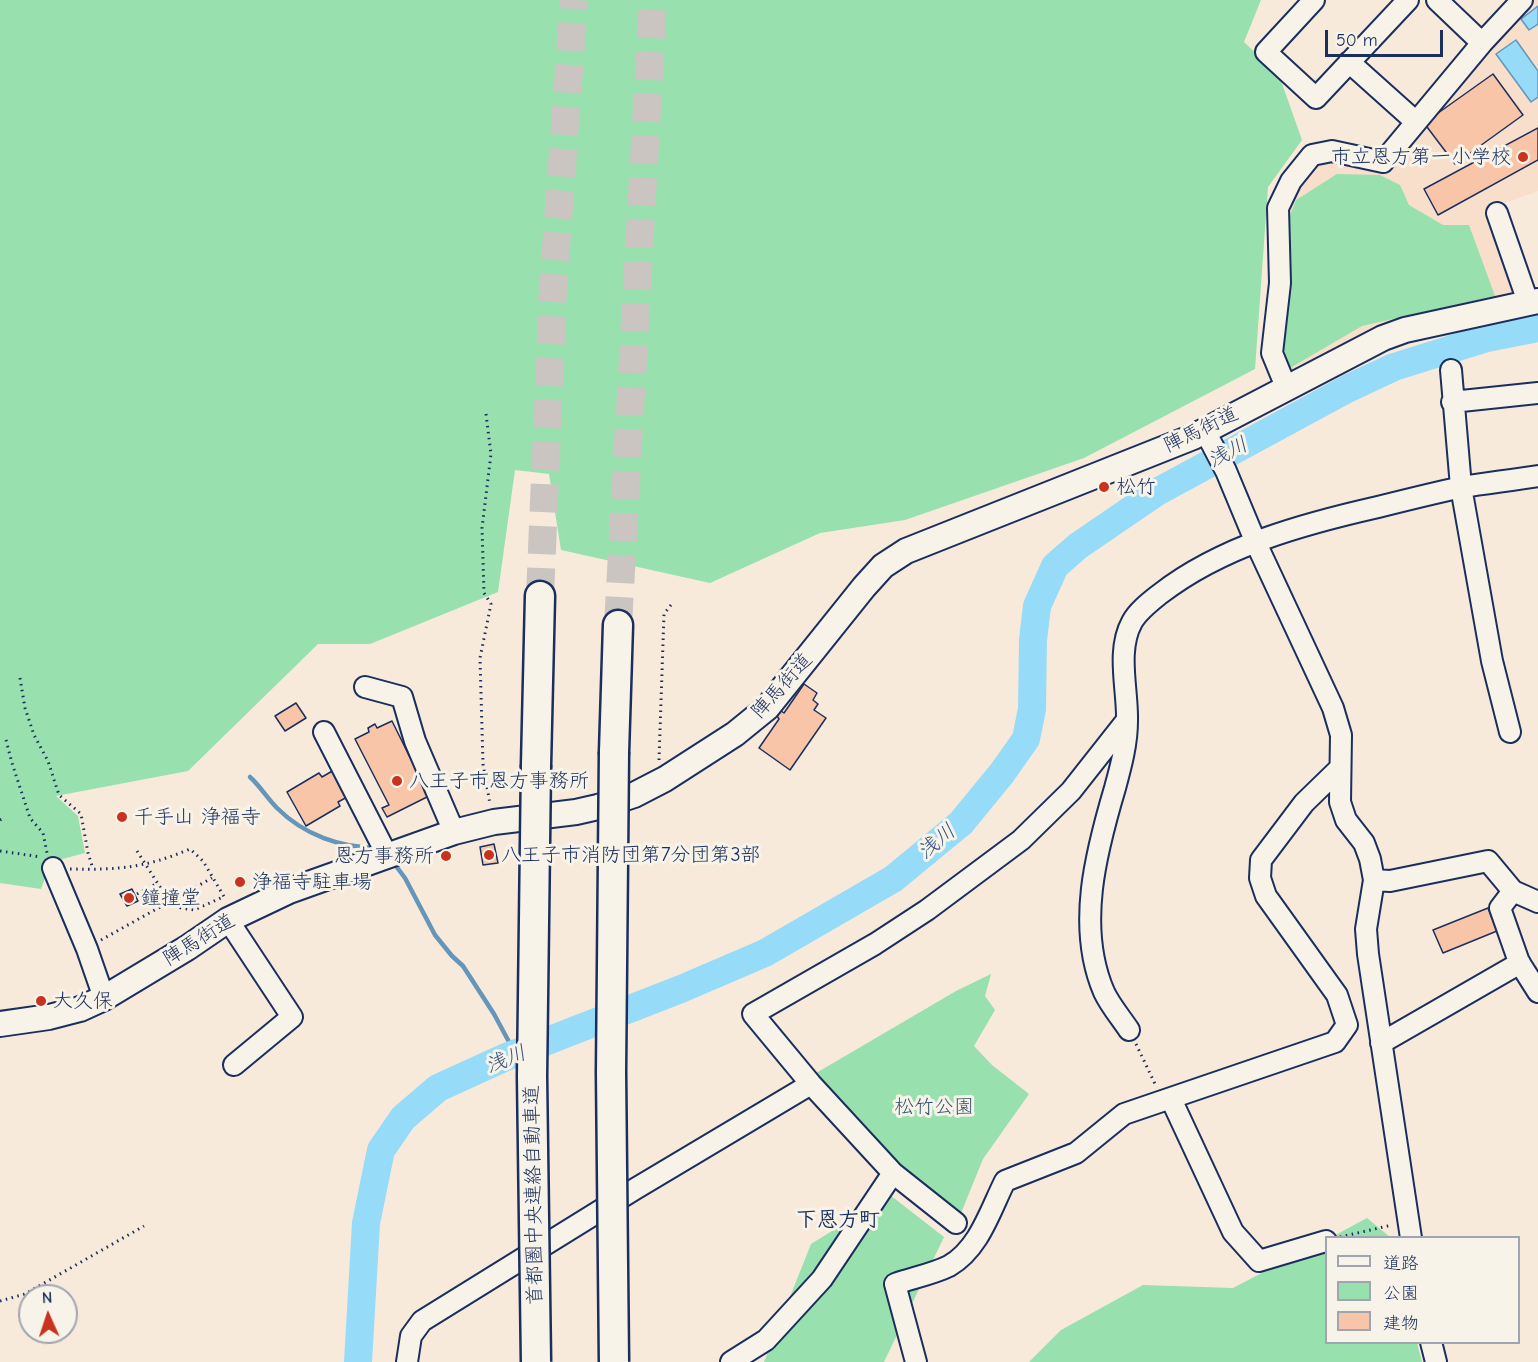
<!DOCTYPE html>
<meta charset="utf-8">
<style>
body{margin:0}
#map{position:relative;width:1538px;height:1362px;overflow:hidden;background:#f7eadb;font-family:"Comic Neue","Klee One",sans-serif}
canvas{display:block}
.legend{position:absolute;left:1325px;top:1236px;width:195px;height:108px;box-sizing:border-box;background:#f7f3e8;border:2px solid #9fa5b1;margin:0;padding:8px 10px;list-style:none;font-size:18px;color:#1b2f5e}
.legend li{display:flex;align-items:center;gap:12px;height:30px}
.legend b{width:30px;border:2px solid #9fa5b1}
.north{position:absolute;left:18px;top:1284px;width:60px;height:60px;box-sizing:border-box;background:#f7f3e8;border:2px solid #9fa5b1;border-radius:50%;rotate:357deg;font-size:16px;font-weight:700;line-height:24px;text-align:center;color:#1b2f5e}
.north::after{content:'';display:block;margin:auto;width:21px;height:27px;background:#c8321e;clip-path:polygon(50% 0,100% 100%,50% 72%,0 100%)}
.scale{position:absolute;left:1325px;top:30px;width:118px;height:27px;box-sizing:border-box;border:3px solid #1b2f5e;border-top:0;padding-left:8px;font-size:18px;line-height:21px;white-space:nowrap;color:#1b2f5e;-webkit-text-stroke:4px #f7f3e8;paint-order:stroke}
</style>
<div id="map">
<canvas width="1538" height="1362"></canvas>
<ul class="legend">
<li><b style="height:8px;background:#f7f3e8"></b>道路</li>
<li><b style="height:16px;background:#98e0ae"></b>公園</li>
<li><b style="height:16px;background:#f8c5a8"></b>建物</li>
</ul>
<div class="north">N</div>
<div class="scale">50 m</div>
</div>
<script>
const ctx = document.querySelector('canvas').getContext('2d');
ctx.lineJoin = 'round';
function fill(path, color) {
  ctx.fillStyle = color;
  ctx.fill(path, 'evenodd');
}
function strokePath(path, color, width, dash) {
  ctx.strokeStyle = color;
  ctx.lineWidth = width;
  ctx.lineCap = dash ? 'butt' : 'round';
  ctx.setLineDash(dash || []);
  ctx.stroke(path);
}
function drawText(font, color, halo, rows, align = 'center') {
  ctx.font = font + ' "Comic Neue","Klee One",sans-serif';
  ctx.lineWidth = 6;
  ctx.setLineDash([]);
  ctx.textBaseline = 'middle';
  ctx.strokeStyle = halo;
  ctx.fillStyle = color;
  for (const [text, x, y, turn = 0] of rows) {
    ctx.save();
    ctx.translate(x, y);
    ctx.rotate((+turn || 0) * Math.PI / 180);
    ctx.textAlign = isNaN(turn) ? turn : align;
    if (halo) ctx.strokeText(text, 0, 0);
    ctx.fillText(text, 0, 0);
    ctx.restore();
  }
}
const built = new Path2D(`
 M1522 0H1538V191L1505 203 1497 213 1526 296 1283 379 1278 208 1312 155 1383 162Z`);
const green = new Path2D(`
 M0 0H1261L1244 42 1279 75 1302 140 1268 187 1255 369 1084 458 905 520 820 533 710 583 561 550 549 474 515 470 498 592 370 644H318L188 771 56 796 78 816 85 853 51 862 41 889 0 883Z
 M1337 174 1380 175 1400 185 1409 205 1443 225H1469L1495 296 1362 326 1285 371 1278 347 1286 225 1296 200Z
 M991 974 985 996 995 1010 974 1046 992 1065 1029 1094 983 1159 959 1218 897 1169 811 1076 956 991Z
 M890 1195 944 1237 884 1362H764L811 1244Z
 M1367 1218 1390 1237 1330 1238Z
 M1326 1239V1342L1417 1343 1422 1362H1029L1061 1330 1143 1285 1233 1288Z`);
const water = new Path2D(`
 M1538 6V24L1529 30 1521 19Z
 M1516 40 1538 71V97L1531 102 1496 54Z`);
const stream = new Path2D(`
 M250 777C260 786 267 798 277 808 304 835 341 848 378 848
 M396 866 405 878 435 935 452 956 463 966 494 1014 515 1053`);
const river = new Path2D(`
 M358 1362 366 1223 381 1150 403 1118 438 1088 506 1057 681 989 765 953 893 879 961 823 1002 773 1026 739 1032 709 1033 640 1037 606 1055 566 1078 546 1157 492 1347 389 1394 367 1487 338 1538 328`);
const building = new Path2D(`
 M1493 74 1523 115 1455 164 1424 123Z
 M1538 128V160L1438 215 1424 189Z
 M804 684 817 693 813 700 818 704 814 710 826 718 790 770 759 748 779 719 777 716 781 711 784 713Z
 M296 703 306 718 285 731 275 716Z
 M392 721 429 796 387 817 382 808 389 805 355 739 369 732 368 728 375 724 377 728Z
 M334 770 349 796 338 802 340 806 306 826 287 792 319 773 322 777Z
 M494 844 498 863 483 865 480 847Z
 M132 889 138 901 127 906 120 894Z
 M1488 908 1497 931 1443 953 1433 930Z`);
const highwayTunnel = new Path2D(`
 M540 596 553 289 574 0
 M618 625 653 0`);
const path = new Path2D(`
 M486 414 491 454 482 528 484 593 491 604 480 658 483 764 490 804
 M20 678 25 708 34 735 48 761 59 795 81 814 88 853 93 869
 M6 740 12 763 30 818 43 833 47 853
 M659 760 664 614 671 605
 M0 820 2 819 0 822
 M0 851 41 857
 M137 851 169 901 181 908 194 910 223 897
 M70 869C118 870 145 868 190 849L203 861 226 900
 M137 894 158 883
 M101 940 212 878
 M1136 1044 1156 1086
 M1340 1237 1392 1225
 M0 1301 25 1294 144 1226`);
const minor = new Path2D(`
 M1314 0 1266 52 1316 98 1408 0
 M1437 0 1482 43
 M1349 62 1416 122
 M1497 213 1528 302
 M1451 370 1461 487 1492 661 1510 732
 M1286 387 1272 353 1280 283 1278 208 1291 181 1312 155 1332 151 1383 162 1482 43 1522 0
 M1452 402 1538 393
 M1205 431 1226 471 1256 543 1333 708 1341 735 1340 802 1346 820 1364 843 1370 859 1374 880 1366 929 1368 954 1411 1238
 M365 687 402 697 415 741 454 832
 M324 732 387 855
 M53 868 87 949 104 998
 M1374 880 1390 881 1488 861 1513 891 1538 902
 M1513 891 1500 908 1519 962 1538 992
 M228 920 292 1017 234 1065
 M1129 1030C1121 1018 1110 1005 1104 992 1076 927 1096 852 1115 788 1121 766 1127 744 1127 721 1128 690 1116 651 1132 622 1138 611 1150 602 1160 594 1222 546 1303 524 1378 507 1406 500 1434 493 1462 487 1487 483 1513 480 1538 476
 M1381 1043 1520 963
 M1171 1099 1233 1232 1259 1261 1326 1241
 M956 1223 893 1173 811 1084 753 1014 875 944 927 910 1021 840 1071 791 1127 720
 M1431 1342 1436 1362
 M407 1362 411 1336 422 1321 635 1189 811 1084
 M731 1362 766 1340 822 1279 893 1173
 M916 1362 895 1284C912 1278 933 1274 949 1266 979 1249 990 1211 1005 1181L1076 1153 1124 1114 1335 1042 1347 1025 1337 995 1266 896 1260 878 1261 860 1304 803 1339 769`);
const major = new Path2D(`
 M0 1024 49 1017 80 1009 104 998 187 948 228 920 289 891 454 832 494 822 576 812 598 807 634 795 665 779 735 734 767 708 864 587 883 566 906 551 1193 437 1383 338 1405 330 1538 301`);
const highway = new Path2D(`
 M614 752 618 625
 M536 765 540 596`);
const highwayBridge = new Path2D(`
 M536 1362 532 1076 536 765
 M614 1362 611 1072 614 752`);
const markers = [
 [1523,157,6,"#c8321e"],
 [1104,487,6,"#c8321e"],
 [397,781,6,"#c8321e"],
 [122,817,6,"#c8321e"],
 [489,855,6,"#c8321e"],
 [446,856,6,"#c8321e"],
 [240,882,6,"#c8321e"],
 [129,898,6,"#c8321e"],
 [41,1001,6,"#c8321e"]
];
const poiNames = [
 ["市立恩方第一小学校",1511,157,"right"],
 ["松竹",1116,487],
 ["八王子市恩方事務所",409,781],
 ["千手山 浄福寺",134,817],
 ["八王子市消防団第7分団第3部",501,855],
 ["恩方事務所",434,856,"right"],
 ["浄福寺駐車場",252,882],
 ["鐘撞堂",141,898],
 ["大久保",53,1001]
];
const streetNames = [
 ["陣馬街道",1201,430,-26],
 ["陣馬街道",782,686,-48],
 ["陣馬街道",199,940,-32],
 ["首都圏中央連絡自動車道",534,1195,-91]
];
const parkNames = [
 ["松竹公園",934,1107]
];
const waterNames = [
 ["浅川",1228,453,-28],
 ["浅川",937,842,-40],
 ["浅川",506,1060,-22]
];
const neighbourhoodNames = [
 ["下恩方町",838,1220]
];
fill(built, '#f7dfcc');
fill(green, '#98e0ae');
fill(water, '#96dbf8');
strokePath(water, '#6596ba', 1.5);
strokePath(stream, '#6596ba', 4.5);
strokePath(river, '#96dbf8', 28);
fill(building, '#f8c5a8');
strokePath(building, '#1b2f5e', 1.5);
strokePath(highwayTunnel, '#cbc5c2', 28, [28, 14]);
strokePath(minor, '#1b2f5e', 24);
strokePath(major, '#1b2f5e', 28);
strokePath(highway, '#1b2f5e', 33);
strokePath(path, '#1b2f5e', 3, [1.5, 4.5]);
strokePath(minor, '#f7f3e8', 20);
strokePath(major, '#f7f3e8', 24);
strokePath(highway, '#f7f3e8', 28);
strokePath(highwayBridge, '#1b2f5e', 33, []);
strokePath(highwayBridge, '#f7f3e8', 28);
for (const [x, y, r, color] of markers) {
  const dot = new Path2D();
  dot.arc(x, y, r, 0, 2 * Math.PI);
  ctx.fillStyle = color;
  ctx.fill(dot);
  strokePath(dot, '#f7f3e8', 2);
}
drawText('20px', '#1b2f5e', '#f7f3e8', poiNames, 'left');
drawText('20px', '#1b2f5e', '#f7f3e8', streetNames);
drawText('20px', '#34526e', '#f7f3e8', parkNames);
drawText('italic 21px', '#34517d', '#f7f3e8', waterNames);
drawText('bold 21px', '#1b2f5e', '#f7f3e8', neighbourhoodNames);
</script>
